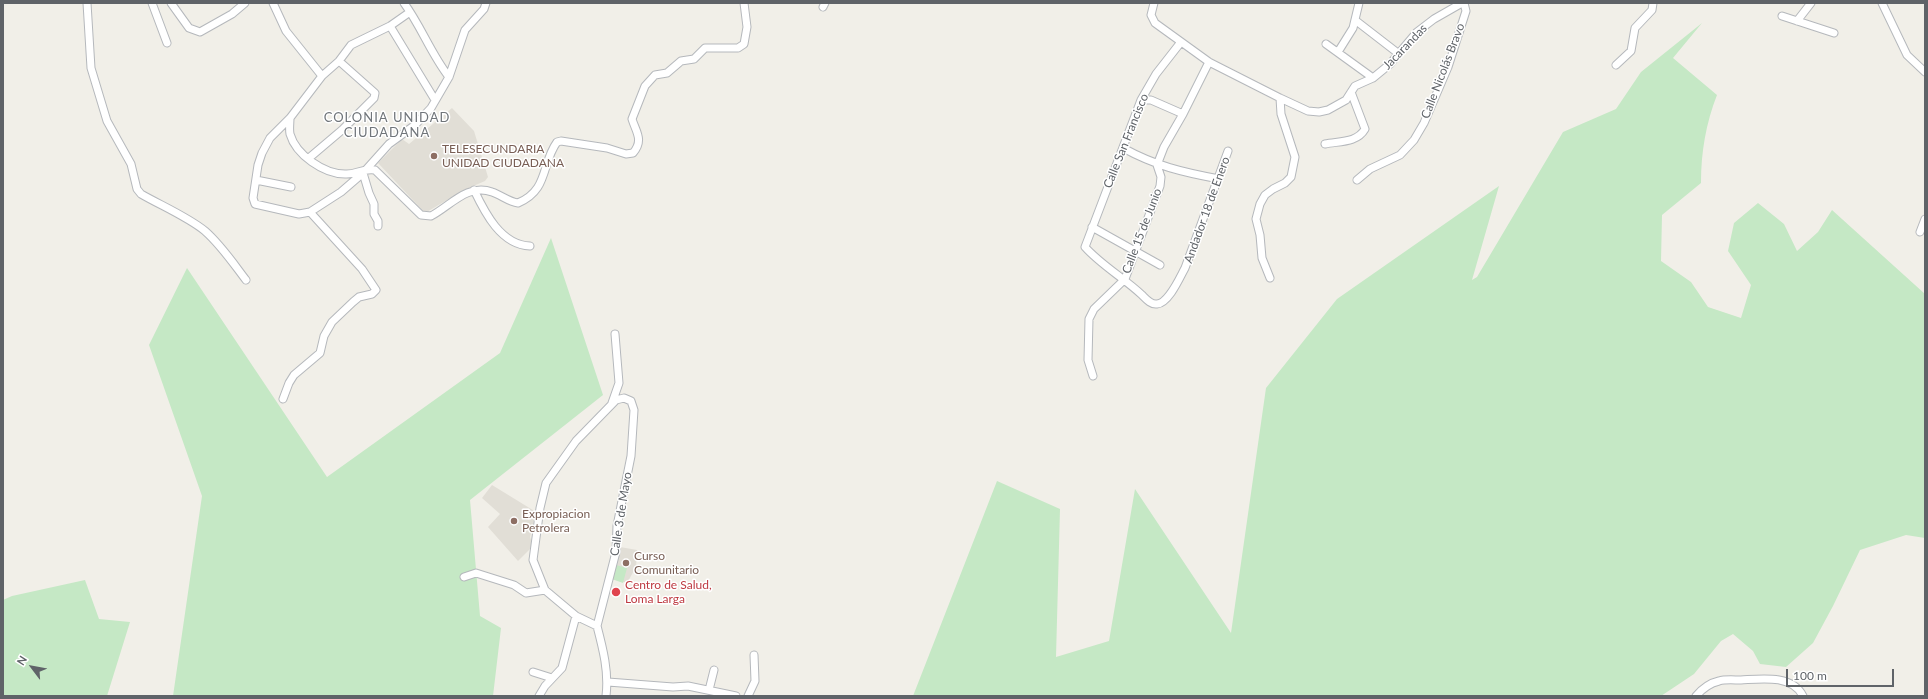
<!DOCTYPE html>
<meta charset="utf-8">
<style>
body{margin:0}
#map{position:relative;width:1928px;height:699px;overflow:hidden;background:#f1efe8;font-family:Lato,sans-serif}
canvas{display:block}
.frame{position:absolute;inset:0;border:4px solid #5f6368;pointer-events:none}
.north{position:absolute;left:12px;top:647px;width:40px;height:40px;-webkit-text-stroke:3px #fff;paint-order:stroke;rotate:302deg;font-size:11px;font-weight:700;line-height:16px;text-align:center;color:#5f6368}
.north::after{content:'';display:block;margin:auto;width:14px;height:18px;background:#5f6368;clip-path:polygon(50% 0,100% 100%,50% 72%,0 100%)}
.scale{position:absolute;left:1786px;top:669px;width:108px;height:18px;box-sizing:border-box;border:2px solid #5f6368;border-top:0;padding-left:5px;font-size:12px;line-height:14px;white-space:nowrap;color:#5f6368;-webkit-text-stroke:3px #fff;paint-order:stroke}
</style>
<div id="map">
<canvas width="1928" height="699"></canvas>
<div class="frame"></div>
<div class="north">N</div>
<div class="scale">100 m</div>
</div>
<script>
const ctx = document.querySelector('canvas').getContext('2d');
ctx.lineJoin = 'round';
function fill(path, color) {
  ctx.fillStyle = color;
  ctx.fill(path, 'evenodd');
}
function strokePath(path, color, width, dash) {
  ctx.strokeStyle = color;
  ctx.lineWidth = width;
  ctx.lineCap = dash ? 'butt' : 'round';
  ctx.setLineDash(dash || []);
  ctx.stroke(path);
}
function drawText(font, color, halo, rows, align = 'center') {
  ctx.font = font + ' Lato,sans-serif';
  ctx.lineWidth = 3;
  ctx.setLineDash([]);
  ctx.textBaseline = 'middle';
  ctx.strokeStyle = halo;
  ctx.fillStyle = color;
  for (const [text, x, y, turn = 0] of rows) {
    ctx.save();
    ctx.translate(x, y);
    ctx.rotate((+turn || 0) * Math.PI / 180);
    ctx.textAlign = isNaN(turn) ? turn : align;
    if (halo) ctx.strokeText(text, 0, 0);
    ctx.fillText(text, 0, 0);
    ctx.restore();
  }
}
const education = new Path2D(`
 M452 108 474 131 488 177 485 181 464 190 425 213 378 163 402 139 409 144Z
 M492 485 536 512 530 537 533 546 518 561 488 527 500 514 482 498Z
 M620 547 637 550 636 567 627 583 611 579Z`);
const green = new Path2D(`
 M1702 23 1673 58 1717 95C1706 123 1701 152 1701 183L1662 215 1661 261 1691 282 1708 307 1741 318 1751 285 1728 251 1734 223 1758 203 1784 224 1797 251 1818 232 1832 210 1925 294V538L1906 535 1860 550 1833 606 1813 643 1786 667 1760 664 1753 651 1733 634 1721 641 1694 674 1661 696H913L997 481 1060 509 1056 657 1109 641 1135 489 1231 633 1266 388 1337 299 1499 186 1472 280 1477 277 1563 132 1616 109 1641 72Z
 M551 238 603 395 470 500 480 616 501 628 493 696H173L202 496 149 345 187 268 327 477 500 353Z
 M616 565 627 568 623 583 612 579Z
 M85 580 99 619 130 622 107 696H3V600L12 596Z`);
const minor = new Path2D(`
 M87 3 91 68 107 121 131 164 137 189 141 194C160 205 188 217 205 231 221 245 233 263 246 280
 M152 3 167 43
 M171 3 189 28 200 32 232 14 245 3
 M273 3 286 31 322 76
 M404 3C421 26 431 54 449 77
 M1154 3 1151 15 1155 23 1209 62 1280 98 1308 111 1319 112 1328 110 1346 100 1355 86 1373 78 1390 64 1417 32 1434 19 1462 3
 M1882 3 1907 55 1925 72
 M823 7 825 3
 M410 12 390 26 351 45 339 61 322 76 290 118 270 138 262 153 258 165 253 198 255 204 299 214 310 212 341 192 363 173 389 144 415 125 431 108 449 77 465 30 484 9 486 3
 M1782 16 1834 33
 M1355 20 1399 54
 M1797 21 1811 3
 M390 26 435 100
 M1181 42 1156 74 1141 100 1085 247C1101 265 1124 278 1142 295 1146 299 1151 305 1157 304 1169 303 1180 277 1185 268L1228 151
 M1326 44 1373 78
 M1338 52 1353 28 1359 3
 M1616 65 1631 51 1635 28 1652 10 1653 3
 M1141 100H1151L1183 114
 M290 118C290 123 289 129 290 134 296 155 324 174 345 174 356 175 362 168 375 170L421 215 431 216C450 206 468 183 492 192 501 195 509 202 518 203 549 190 541 164 557 142L561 141 607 148 626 154 633 153C644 140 636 132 632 119L645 86 655 75 667 73 681 61 694 59 705 48H738L744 44 747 27 744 3
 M1325 144C1339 141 1357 143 1365 129L1351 92
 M1123 148C1156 166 1182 172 1219 179
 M309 158 342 130 374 98 375 93 339 61
 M363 173 369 193 374 204V214L378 221V226
 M256 180 291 187
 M1357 180 1370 169 1400 155 1414 140 1424 123 1448 67 1466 11 1464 3
 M474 190C485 213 501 245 530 246
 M1092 227 1160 265
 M1920 232 1925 219
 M1270 278 1262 258 1260 235 1256 219 1260 204 1265 195 1273 189 1285 183 1291 177 1295 157 1281 114 1280 98
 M1093 376 1088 360 1089 319 1094 309 1125 279 1160 186 1161 177 1157 165 1164 147 1183 114 1209 62
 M283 399 289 383 294 375 320 353 324 336 332 322 353 302 359 297 372 294 376 290 362 269 310 212
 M612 403 619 383 615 334
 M464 577 476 573 514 585 526 593 545 590 576 616 597 626
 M545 590 533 560 540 508 546 483 576 441 616 400 624 398 631 401 634 410 631 456 617 526 616 552 597 626
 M597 626C603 649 609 672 606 696
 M533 672 552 678
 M608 682 673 687 688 686 736 696
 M709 690 714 670
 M539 696 545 686 562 668 576 616
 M748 696 755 681 754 655
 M1696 696C1702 689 1710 683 1719 681 1725 679 1734 680 1741 680 1760 679 1792 674 1803 696`);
const markers = [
 [434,156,4,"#8d6e63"],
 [514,521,4,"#8d6e63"],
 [626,563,4,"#8d6e63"],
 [616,592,5,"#e0444e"]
];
const streetNames = [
 ["Jacarandas",1405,47,-46],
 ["Calle Nicolás Bravo",1443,71,-69],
 ["Calle San Francisco",1126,141,-68],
 ["Andador 18 de Enero",1207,210,-70],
 ["Calle 15 de Junio",1142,231,-69],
 ["Calle 3 de Mayo",621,514,-81]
];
const educationNames = [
 ["TELESECUNDARIA",442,149],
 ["UNIDAD CIUDADANA",442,163],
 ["Expropiacion",522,514],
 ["Petrolera",522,528],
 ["Curso",634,556],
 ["Comunitario",634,570]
];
const healthNames = [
 ["Centro de Salud,",625,585],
 ["Loma Larga",625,599]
];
const neighbourhoodNames = [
 ["COLONIA UNIDAD",387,118],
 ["CIUDADANA",387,133]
];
fill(education, '#e1ded6');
fill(green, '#c5e8c5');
strokePath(minor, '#b5b8bc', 9);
strokePath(minor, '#fff', 7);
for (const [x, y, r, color] of markers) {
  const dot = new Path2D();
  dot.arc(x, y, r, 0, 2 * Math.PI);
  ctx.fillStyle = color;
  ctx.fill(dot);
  strokePath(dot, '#fff', 1.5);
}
drawText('12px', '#5f6368', '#fff', streetNames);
drawText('12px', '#785e54', '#fff', educationNames, 'left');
drawText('12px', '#be3a42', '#fff', healthNames, 'left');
ctx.letterSpacing = '1px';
drawText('13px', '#70757a', '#fff', neighbourhoodNames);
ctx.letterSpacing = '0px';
</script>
